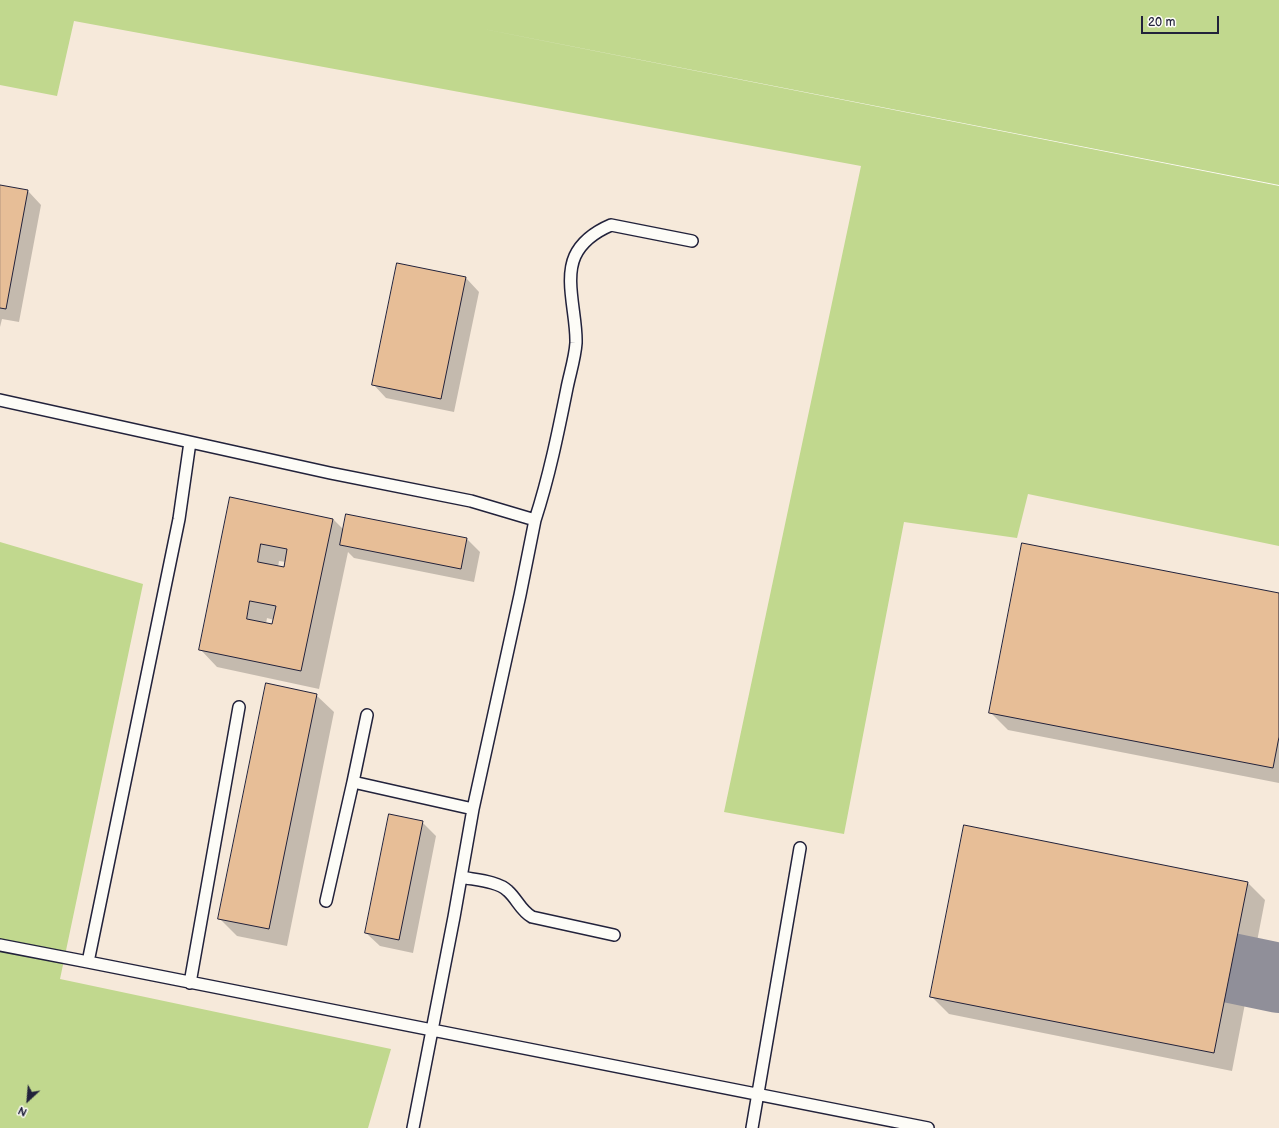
<!DOCTYPE html>
<style>
body{margin:0}
#map{position:relative;width:1279px;height:1128px;overflow:hidden;background:#fdfcf7;font-family:"Balsamiq Sans",sans-serif}
canvas{display:block}
.north{position:absolute;left:8px;top:1080px;width:40px;height:40px;-webkit-text-stroke:3px #fdfcf7;paint-order:stroke;rotate:206deg;font-size:11px;font-weight:700;line-height:16px;text-align:center;color:#22223b}
.north::after{content:'';display:block;margin:auto;width:14px;height:18px;background:#22223b;clip-path:polygon(50% 0,100% 100%,50% 72%,0 100%)}
.scale{position:absolute;left:1141px;top:16px;width:78px;height:18px;box-sizing:border-box;border:2px solid #22223b;border-top:0;padding-left:5px;font-size:12px;line-height:14px;white-space:nowrap;color:#22223b;-webkit-text-stroke:3px #fdfcf7;paint-order:stroke}
</style>
<div id="map">
<canvas width="1279" height="1128"></canvas>
<div class="north">N</div>
<div class="scale">20 m</div>
</div>
<script>
const ctx = document.querySelector('canvas').getContext('2d');
ctx.lineJoin = 'round';
function fill(path, color) {
  ctx.fillStyle = color;
  ctx.fill(path, 'evenodd');
}
function strokePath(path, color, width, dash) {
  ctx.strokeStyle = color;
  ctx.lineWidth = width;
  ctx.lineCap = dash ? 'butt' : 'round';
  ctx.setLineDash(dash || []);
  ctx.stroke(path);
}
const built = new Path2D(`
 M0 0H335L1279 186V1128H0Z`);
const green = new Path2D(`
 M0 0H1279V185L463 25 1279 186V546L1028 494 1017 538 904 522 844 834 724 812 861 166 74 21 57 96 0 85Z
 M0 542 143 584 60 979 391 1049 368 1128H0Z`);
const shadow = new Path2D(`
 M0 186 28 191 41 205 19 322 2 319 0 327Z
 M466 278 479 292 454 412 386 398 373 384Z
 M231 498 333 519 344 530 467 539 480 552 474 582 354 558 348 552 319 689 217 667 200 649ZM279 561 286 562 284 568 278 567ZM267 618 274 620 273 625 266 624Z
 M1279 594V783L1008 730 990 712Z
 M316 695 334 712 287 946 237 936 219 918Z
 M422 822 436 836 413 953 380 946 366 933Z
 M1248 883 1265 900 1232 1071 949 1014 931 996Z`);
const taxiway = new Path2D(`
 M1231 968 1279 978`);
const building = new Path2D(`
 M0 185 28 190 6 309 0 308Z
 M397 263 466 277 441 399 372 385Z
 M230 497 333 519 301 671 199 650ZM261 544 287 549 284 567 258 562ZM250 601 276 606 272 624 247 619Z
 M346 514 467 538 461 569 340 545Z
 M1022 543 1279 593V737L1273 768 989 713Z
 M266 683 317 694 269 929 218 919Z
 M389 814 423 821 399 940 365 933Z
 M964 825 1248 882 1214 1053 930 997Z`);
const lane = new Path2D(`
 M0 400 190 442 179 519 88 962 928 1128
 M190 442 330 473 471 501 535 520 520 595 473 809 454 917 413 1128
 M535 520C549 477 558 433 567 388 570 373 575 358 576 343 577 316 564 280 575 256 582 241 597 231 611 225L692 241
 M353 782 367 715
 M461 877C475 880 498 881 508 891 517 899 521 911 532 917L614 935
 M326 901 353 782 473 809
 M0 945 88 962
 M190 983 239 707
 M752 1128 800 848`);
fill(built, '#f6e9da');
fill(green, '#c1d88e');
fill(shadow, '#0003');
strokePath(taxiway, '#908f99', 70);
fill(building, '#e7be97');
strokePath(building, '#22223b', 1);
strokePath(lane, '#22223b', 14);
strokePath(lane, '#fdfcf7', 11);
</script>
